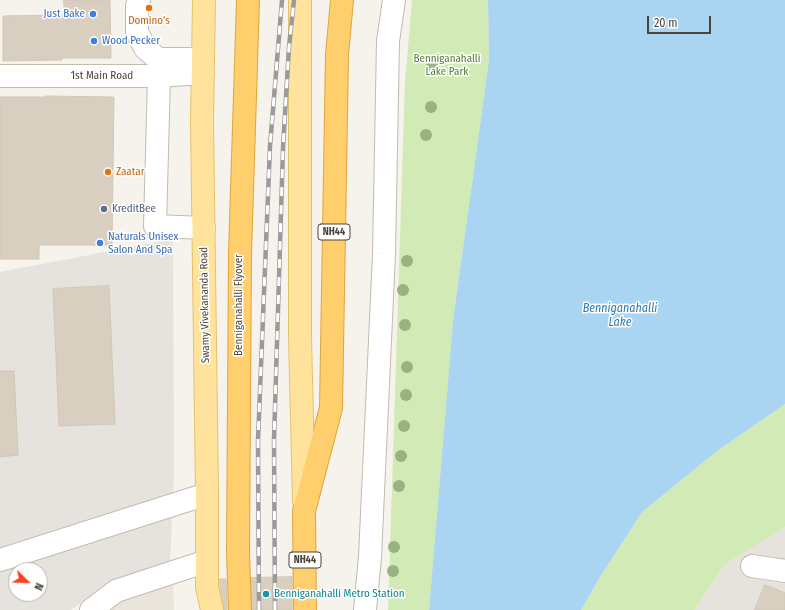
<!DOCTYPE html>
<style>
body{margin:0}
#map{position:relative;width:785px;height:610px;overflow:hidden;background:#f6f3ec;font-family:"Fira Sans Condensed",sans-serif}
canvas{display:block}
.north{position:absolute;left:8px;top:562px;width:40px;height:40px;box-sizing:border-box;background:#fff;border:1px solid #b7b4b0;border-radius:50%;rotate:113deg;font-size:11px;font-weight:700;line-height:16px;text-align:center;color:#4b4439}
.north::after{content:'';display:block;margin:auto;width:14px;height:18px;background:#fc3f1d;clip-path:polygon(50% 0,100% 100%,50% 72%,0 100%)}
.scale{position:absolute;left:647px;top:16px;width:64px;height:18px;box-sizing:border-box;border:2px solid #4b4439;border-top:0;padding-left:5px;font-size:12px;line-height:14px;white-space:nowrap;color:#4b4439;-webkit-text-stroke:3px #fff;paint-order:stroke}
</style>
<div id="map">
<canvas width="785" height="610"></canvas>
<div class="north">N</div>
<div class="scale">20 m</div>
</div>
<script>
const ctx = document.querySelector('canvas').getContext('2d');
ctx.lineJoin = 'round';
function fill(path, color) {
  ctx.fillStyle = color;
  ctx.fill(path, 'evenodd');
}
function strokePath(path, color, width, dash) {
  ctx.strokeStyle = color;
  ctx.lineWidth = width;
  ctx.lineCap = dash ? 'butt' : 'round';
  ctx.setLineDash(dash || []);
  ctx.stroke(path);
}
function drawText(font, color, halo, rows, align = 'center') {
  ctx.font = font + ' "Fira Sans Condensed",sans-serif';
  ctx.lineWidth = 3;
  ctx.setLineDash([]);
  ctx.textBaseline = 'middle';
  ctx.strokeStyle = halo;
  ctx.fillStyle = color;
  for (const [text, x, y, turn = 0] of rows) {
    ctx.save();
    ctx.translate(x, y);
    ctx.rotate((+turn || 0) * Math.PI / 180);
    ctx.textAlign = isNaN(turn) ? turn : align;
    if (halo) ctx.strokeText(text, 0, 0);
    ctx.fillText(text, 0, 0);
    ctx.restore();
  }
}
const residential = new Path2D(`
 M173 582 174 610H97L114 599Z`);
const industrial = new Path2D(`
 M173 239 174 473 170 564 89 597 71 610H0V272ZM16 570H40V594H16Z
 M785 527V610H695L724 565Z`);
const green = new Path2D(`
 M412 0H488L489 60 453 321 429 610H388L405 82Z
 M785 404V527L724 565 695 610H581L600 577 642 512 717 451Z`);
const water = new Path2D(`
 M488 0H785V404L717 451 642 512 600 577 581 610H429L453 321 489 60Z`);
const building = new Path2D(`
 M64 0H110L111 58H62V60L3 61V16L64 15Z
 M46 96 114 97 112 245H39V259H0V97H46Z
 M109 286 115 424 59 426 53 289Z
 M0 371H14L18 455 0 457Z
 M292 577V610H252L251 578Z
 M220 579H226L227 610H224L220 586Z
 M765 585 785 593V610H755Z`);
const minor = new Path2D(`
 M139 0 137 6V32L145 48 158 59H203
 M0 76H159L203 73
 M159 76 155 226 204 228
 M0 560 207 494
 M752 566 785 571
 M91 610 116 591 207 561
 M365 610 370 557 384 254 388 41 394 0`);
const major = new Path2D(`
 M204 0 202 121 207 494V587L212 610
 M300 0V337L304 501`);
const highway = new Path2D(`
 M240 610 238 553 240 254 248 0
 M305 610 304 511 331 408 337 55 342 0`);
const rail = new Path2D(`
 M259 610 258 440 270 146 282 0
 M275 610 274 440 283 148 289 47 294 0`);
const trees = [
 [432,65],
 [431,107],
 [426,135],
 [407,261],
 [403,290],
 [405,325],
 [407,367],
 [406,395],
 [404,426],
 [401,456],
 [399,486],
 [394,547],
 [393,571]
];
const markers = [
 [149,8,4,"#e8710a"],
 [93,14,4,"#3f7fe0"],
 [94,41,4,"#3f7fe0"],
 [108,172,4,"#e8710a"],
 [104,209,4,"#5c6f8a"],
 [100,243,4,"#3f7fe0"],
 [266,594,4,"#0f9aa8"]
];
const shields = [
 [334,232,32],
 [305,560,32]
];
const shieldNames = [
 ["NH44",334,232],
 ["NH44",305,560]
];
const shopNames = [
 ["Just Bake",85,14,"right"],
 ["Wood Pecker",102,41],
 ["Naturals Unisex",108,237],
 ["Salon And Spa",108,250]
];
const foodNames = [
 ["Domino's",149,21],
 ["Zaatar",116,172,"left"]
];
const parkNames = [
 ["Benniganahalli",447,59],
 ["Lake Park",447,72]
];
const streetNames = [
 ["1st Main Road",102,76],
 ["Swamy Vivekananda Road",205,305,-91],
 ["Benniganahalli Flyover",239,305,-90]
];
const serviceNames = [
 ["KreditBee",112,209]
];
const cultureNames = [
 ["Benniganahalli Metro Station",274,594]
];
const waterNames = [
 ["Benniganahalli",620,309],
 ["Lake",620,323]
];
fill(residential, '#eae5da');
fill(industrial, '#e6e2dd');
fill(green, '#d2eab5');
fill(water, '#a9d4f2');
fill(building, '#d8cfc1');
strokePath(building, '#d3c7b4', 1);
strokePath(minor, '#c2bbae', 24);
strokePath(major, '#e6c16a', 24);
strokePath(highway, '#e0a43c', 24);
strokePath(minor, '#fff', 22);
strokePath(major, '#ffe39c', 22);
strokePath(highway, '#ffcf6e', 22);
strokePath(rail, '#9a9a9a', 4.5);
strokePath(rail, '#fff', 3, [9]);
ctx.fillStyle = '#97b381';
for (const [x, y] of trees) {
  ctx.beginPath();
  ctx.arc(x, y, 6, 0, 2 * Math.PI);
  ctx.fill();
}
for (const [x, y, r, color] of markers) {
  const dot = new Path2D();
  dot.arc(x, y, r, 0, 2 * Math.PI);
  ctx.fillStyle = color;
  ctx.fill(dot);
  strokePath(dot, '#fff', 1.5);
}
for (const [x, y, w] of shields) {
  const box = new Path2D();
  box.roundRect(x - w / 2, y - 8, w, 16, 3);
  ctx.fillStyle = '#fff';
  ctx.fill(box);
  strokePath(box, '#4b4439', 1);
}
drawText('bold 10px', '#4b4439', null, shieldNames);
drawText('11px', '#366cbe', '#fff', shopNames, 'left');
drawText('11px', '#c56008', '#fff', foodNames);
drawText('11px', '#4a7f2a', '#fff', parkNames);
drawText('11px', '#4b4439', '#fff', streetNames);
drawText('11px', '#4e5e75', '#fff', serviceNames, 'left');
drawText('11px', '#0d838f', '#fff', cultureNames, 'left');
drawText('italic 12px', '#2e7ab2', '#fff', waterNames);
</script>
